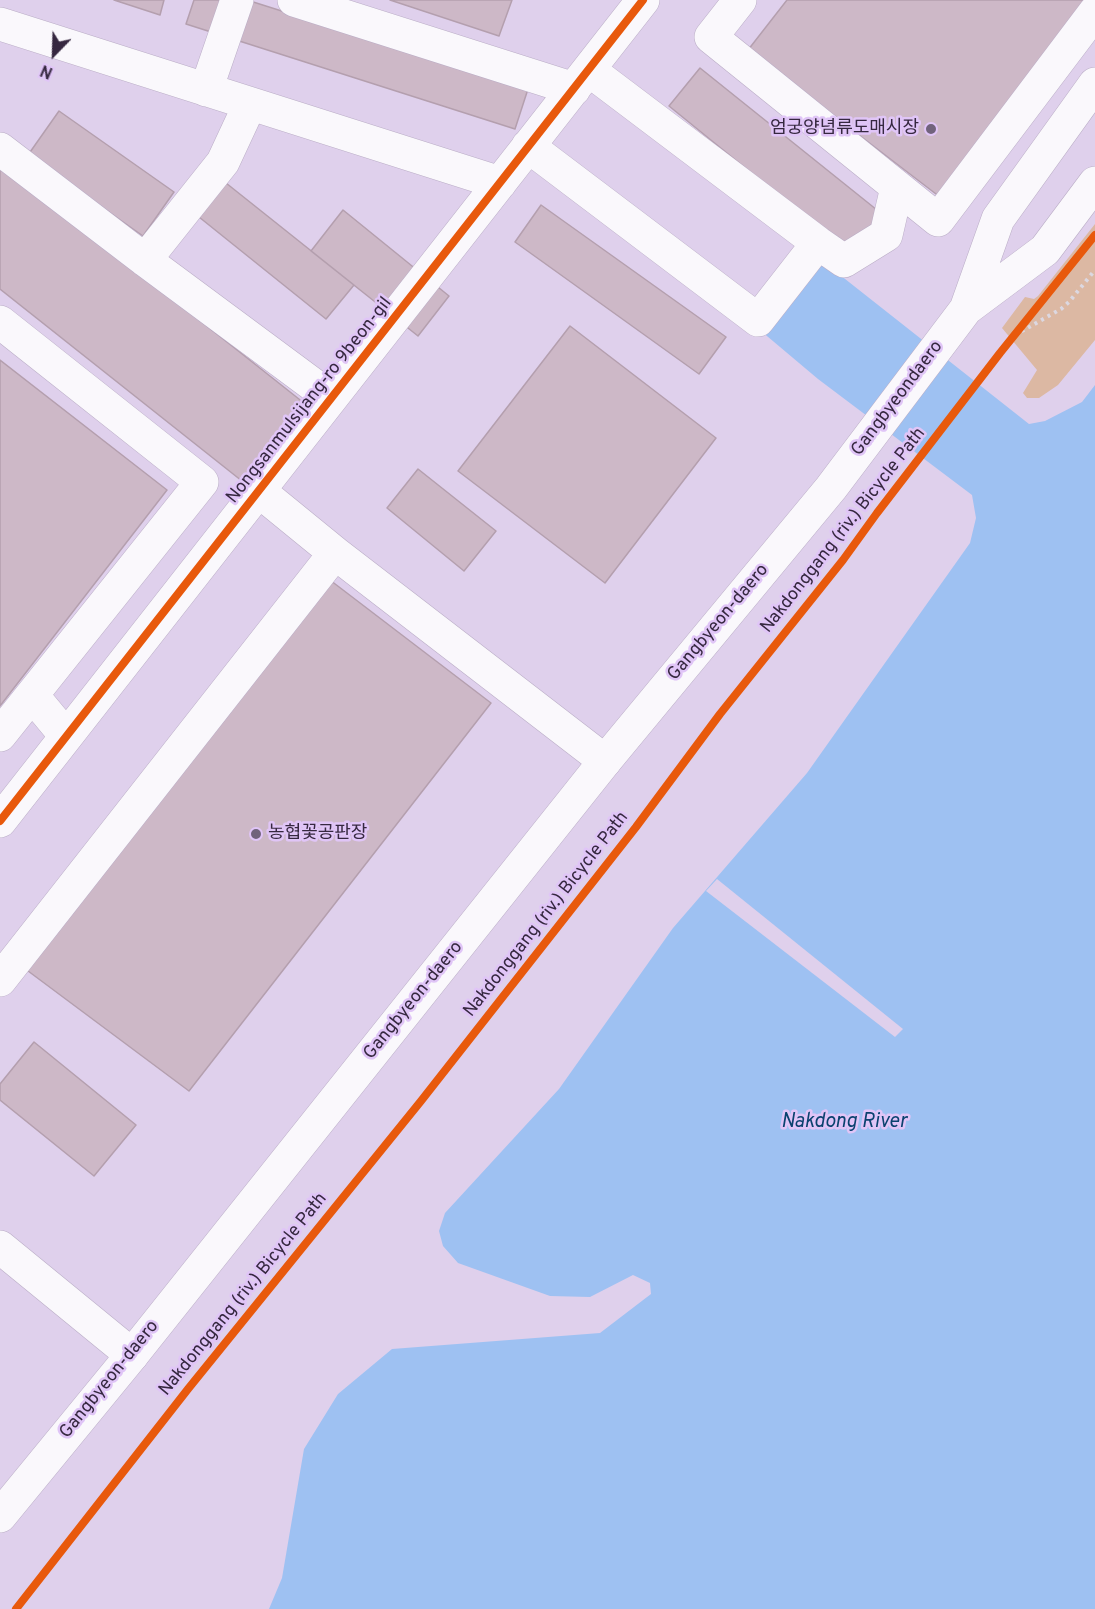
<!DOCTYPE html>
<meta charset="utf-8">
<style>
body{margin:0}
#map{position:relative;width:1095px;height:1609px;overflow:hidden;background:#dfd0ec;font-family:Overpass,sans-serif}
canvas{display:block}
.north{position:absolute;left:24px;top:24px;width:60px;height:60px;-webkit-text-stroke:4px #e0c5f7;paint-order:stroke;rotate:203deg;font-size:16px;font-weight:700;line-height:24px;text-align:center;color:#362840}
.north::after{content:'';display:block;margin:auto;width:21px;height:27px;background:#362840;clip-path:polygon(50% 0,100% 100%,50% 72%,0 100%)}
</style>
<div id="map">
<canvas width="1095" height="1609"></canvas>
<div class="north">N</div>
</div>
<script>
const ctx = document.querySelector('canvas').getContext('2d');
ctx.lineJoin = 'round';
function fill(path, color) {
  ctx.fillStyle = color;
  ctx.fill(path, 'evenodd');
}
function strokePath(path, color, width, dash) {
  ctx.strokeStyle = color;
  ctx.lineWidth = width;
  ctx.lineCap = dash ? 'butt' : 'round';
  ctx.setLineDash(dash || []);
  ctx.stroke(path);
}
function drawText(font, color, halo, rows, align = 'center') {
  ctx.font = font + ' Overpass,"Noto Sans KR",sans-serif';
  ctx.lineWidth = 5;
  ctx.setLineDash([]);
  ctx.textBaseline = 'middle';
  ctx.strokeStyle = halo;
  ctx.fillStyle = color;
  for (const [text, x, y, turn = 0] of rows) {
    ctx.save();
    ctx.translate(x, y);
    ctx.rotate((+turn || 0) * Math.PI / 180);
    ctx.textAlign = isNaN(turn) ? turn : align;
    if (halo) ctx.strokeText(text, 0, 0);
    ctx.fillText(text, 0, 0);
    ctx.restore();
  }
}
const green = new Path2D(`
 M1095 224V340L1058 385 1039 398H1027L1023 393 1037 370 1002 328 1025 297 1034 299 1038 296Z`);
const water = new Path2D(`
 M821 260 1029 424 1045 421 1082 402 1095 385V1609H269L282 1578 304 1449 338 1394 392 1349 600 1333 651 1294 650 1283 633 1275 590 1297 550 1296 458 1263 443 1246 439 1231 445 1213 559 1089 673 928 807 773 970 543 976 518 972 495 818 379 761 331Z`);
const pier = new Path2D(`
 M717 879 903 1029 895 1037 706 891Z`);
const building = new Path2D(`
 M114 0H164L160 15Z
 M194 0H247L528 89 515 129 186 24Z
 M390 0H512L499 36Z
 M787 0H1095L953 207 748 50Z
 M700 68 882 214 850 253 669 106Z
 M59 111 174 192 143 236 28 155Z
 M0 162 309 407 247 485 0 289Z
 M226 183 354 285 326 319 199 217Z
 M541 205 726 337 699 374 515 242Z
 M343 210 449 296 418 336 311 251Z
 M570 326 716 438 605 583 458 471Z
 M0 360 167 490 0 706Z
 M418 469 496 531 464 571 387 508Z
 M326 577 491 703 189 1091 20 965Z
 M34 1042 136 1125 94 1176 0 1100V1084Z`);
const path = new Path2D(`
 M1015 335 1061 309 1069 302 1095 270`);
const minor = new Path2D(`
 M294 0 574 89
 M740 0 711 37 938 220 1095 12
 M0 24 500 183
 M589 70 818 243 844 261 886 235 897 187
 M206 90 237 0
 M528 146 758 320 818 243
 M0 149 145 260 331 398
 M145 260 223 162 250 104
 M0 322 202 482 0 735
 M335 553 605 761
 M32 695 66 736
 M0 821 643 0
 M0 980 335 553 259 491
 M0 1247 132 1355`);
const major = new Path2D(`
 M966 309 998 219 1095 84
 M0 1516 132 1355 605 761 831 488 966 309 1045 250 1095 183`);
const cycleway = new Path2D(`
 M0 821 643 0
 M16 1609 188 1389 421 1101 636 827 720 714 843 560 877 513 1000 353 1095 235`);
const markers = [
 [931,129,6,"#71637c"],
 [256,834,6,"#71637c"]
];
const poiNames = [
 ["엄궁양념류도매시장",919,129],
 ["농협꽃공판장",268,834,"left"]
];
const streetNames = [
 ["Gangbyeondaero",898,399,-53],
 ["Nongsanmulsijang-ro 9beon-gil",310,401,-52],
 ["Nakdonggang (riv.) Bicycle Path",844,531,-52],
 ["Gangbyeon-daero",719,623,-50],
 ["Nakdonggang (riv.) Bicycle Path",547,915,-52],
 ["Gangbyeon-daero",414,1001,-51],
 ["Nakdonggang (riv.) Bicycle Path",244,1295,-51],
 ["Gangbyeon-daero",110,1380,-51]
];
const waterNames = [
 ["Nakdong River",844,1123]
];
fill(green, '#dcb8a3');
fill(water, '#9ec1f2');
fill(pier, '#dfd0ec');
fill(building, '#cdb8c7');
strokePath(building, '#b49fae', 1.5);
strokePath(minor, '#baadc6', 34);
strokePath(major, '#baadc6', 34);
strokePath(path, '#dcd8e1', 4, [3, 4.5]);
strokePath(minor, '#faf8fc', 33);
strokePath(major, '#faf8fc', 33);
strokePath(cycleway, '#e8590c', 8);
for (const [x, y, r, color] of markers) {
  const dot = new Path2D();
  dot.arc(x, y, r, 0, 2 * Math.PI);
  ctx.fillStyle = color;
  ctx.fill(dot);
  strokePath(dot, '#e0c5f7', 2);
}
drawText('18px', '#362840', '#e0c5f7', poiNames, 'right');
drawText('18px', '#362840', '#e0c5f7', streetNames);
drawText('italic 20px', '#0a426f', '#e0c5f7', waterNames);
</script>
